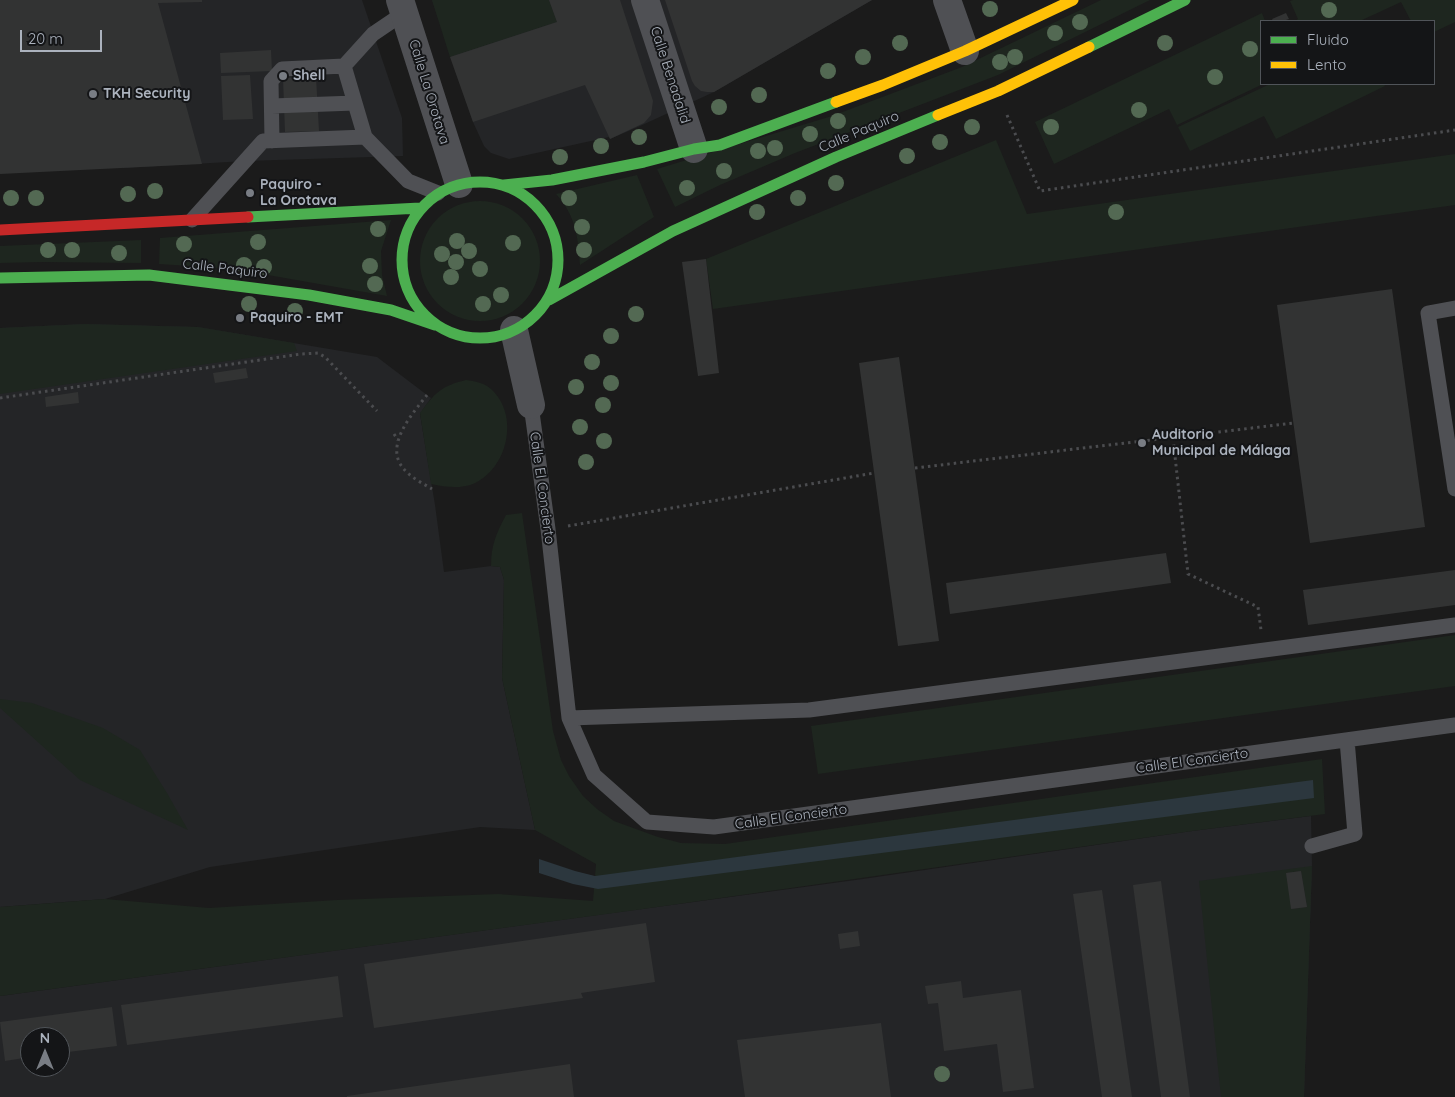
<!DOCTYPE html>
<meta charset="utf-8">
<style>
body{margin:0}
#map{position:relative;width:1455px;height:1097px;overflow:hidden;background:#1b1b1b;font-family:Quicksand,sans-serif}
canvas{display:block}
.legend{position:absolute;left:1260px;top:20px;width:175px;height:65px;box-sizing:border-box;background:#141517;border:1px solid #505459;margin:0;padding:6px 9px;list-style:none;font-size:15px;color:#abb2bd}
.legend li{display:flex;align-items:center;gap:10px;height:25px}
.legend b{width:25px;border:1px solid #505459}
.north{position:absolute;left:20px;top:1027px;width:50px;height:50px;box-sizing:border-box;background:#141517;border:1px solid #505459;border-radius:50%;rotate:0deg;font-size:14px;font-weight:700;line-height:20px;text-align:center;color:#abb2bd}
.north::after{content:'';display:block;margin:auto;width:18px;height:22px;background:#797d84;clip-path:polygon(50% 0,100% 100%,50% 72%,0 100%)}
.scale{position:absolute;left:20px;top:30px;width:82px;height:22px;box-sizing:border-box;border:2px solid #abb2bd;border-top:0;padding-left:6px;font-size:15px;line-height:18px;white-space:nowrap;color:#abb2bd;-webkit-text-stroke:4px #141517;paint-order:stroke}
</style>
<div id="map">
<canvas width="1455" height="1097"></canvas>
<ul class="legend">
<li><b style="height:6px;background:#4caf50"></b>Fluido</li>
<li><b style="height:6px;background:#ffc107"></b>Lento</li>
</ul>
<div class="north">N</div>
<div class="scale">20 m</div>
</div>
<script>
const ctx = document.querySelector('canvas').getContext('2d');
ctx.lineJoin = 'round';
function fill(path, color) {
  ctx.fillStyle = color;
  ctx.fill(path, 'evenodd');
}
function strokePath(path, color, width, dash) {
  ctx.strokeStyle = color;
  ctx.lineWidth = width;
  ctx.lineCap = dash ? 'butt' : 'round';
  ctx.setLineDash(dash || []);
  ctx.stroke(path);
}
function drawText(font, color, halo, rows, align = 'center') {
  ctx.font = font + ' Quicksand,sans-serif';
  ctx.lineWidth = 4;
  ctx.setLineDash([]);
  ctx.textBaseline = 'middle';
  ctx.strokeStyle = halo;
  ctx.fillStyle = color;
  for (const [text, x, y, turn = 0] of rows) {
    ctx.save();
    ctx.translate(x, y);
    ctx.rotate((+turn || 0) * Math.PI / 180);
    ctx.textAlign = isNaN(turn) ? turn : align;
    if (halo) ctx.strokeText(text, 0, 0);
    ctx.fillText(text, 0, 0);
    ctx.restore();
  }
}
const built = new Path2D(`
 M0 0H362L402 118 403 156 246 161 123 168Z
 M432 0H872L714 92 640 126 610 139 609 137 509 159 491 153 484 146 473 122Z
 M85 324 198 327 377 357 431 398 420 414 435 505 444 572 491 566 500 567 504 580 502 678 535 830 480 827 210 867 105 899 0 907V328Z
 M1311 816 1312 866 1304 1097H0V996L863 879 1192 831ZM30 1037H60V1067H30Z`);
const green = new Path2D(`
 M432 0H549L557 22 450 57Z
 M1101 0H1150L998 75 795 153 720 185 675 207 657 169 832 116 962 67Z
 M1293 0H1455V22L1434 32V21H1411L1401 2 1360 21H1295L1298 19 1290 1Z
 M1262 13 1265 21H1261V84H1263L1177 125 1169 109 1054 164 1035 122Z
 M1270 84H1384L1385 86 1276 139 1264 116 1190 151 1178 127Z
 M996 140 1027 214 1455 154V205L713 309 706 259Z
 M637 175 654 217 580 265C578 237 576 216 556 194Z
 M420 261a60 60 0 1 1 120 0a60 60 0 1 1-120 0Z
 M391 220 381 251 382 275 387 296 234 269 159 264 160 238Z
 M141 240V263L41 262 0 263V246Z
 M85 324 198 327 294 343 297 351 0 394V328Z
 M466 380C474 381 485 383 491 389 520 415 508 469 473 484 459 489 446 487 431 484L420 413C435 393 441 386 466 380Z
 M522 513 553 731 561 760 569 776 583 796 597 809 614 821 658 837 681 843 725 844 1322 759 1325 814 1192 831 636 910 0 996V907L105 899 209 908 337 900 498 894 593 901 596 864 535 830 502 678 504 580 500 567 491 566C491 545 496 534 506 515Z
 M1455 635V686L818 774 811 726Z
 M0 699 32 703 103 728 140 750 167 793 188 830 80 780 0 708Z
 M1312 866 1304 1097H1221L1199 881ZM1301 871 1307 907 1292 909 1286 873Z`);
const water = new Path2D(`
 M1313 780 1314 798 598 889 573 884 539 873V859L575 871 595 876Z`);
const building = new Path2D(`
 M0 0H202V2L158 3 202 164 0 174Z
 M549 0H620L653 101 651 115 644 123 610 139 585 85 473 122 450 57 557 22Z
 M665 0H872L714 92H707L701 91 695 86 692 81Z
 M1286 13 1289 19 1283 21H1273L1272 19Z
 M271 50 272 71 221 73 220 53Z
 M250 75 253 119 223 120 221 76Z
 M316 77 319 131 285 132 283 78Z
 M706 259 719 373 698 376 682 262Z
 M1392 289 1425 527 1310 543 1277 305Z
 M899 357 939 641 898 646 859 363Z
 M246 368 248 378 215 383 213 373Z
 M78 392 79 403 46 407 45 397Z
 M1166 553 1171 583 950 614 946 583Z
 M1455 570V605L1308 625 1303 590Z
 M1301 871 1307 907 1291 909 1286 873Z
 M1161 881 1190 1097H1161L1133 885Z
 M1102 890 1132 1097H1102L1073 894Z
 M646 923 655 982 581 993 583 998 374 1028 364 964Z
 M858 931 860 946 840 949 838 934Z
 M338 976 343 1017 127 1045 121 1005Z
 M961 981 963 998 1021 990 1034 1088 1003 1092 997 1044 944 1051 938 1003 928 1004 925 986Z
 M112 1007 117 1046 60 1053V1037H30V1057L5 1061 0 1022Z
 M881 1023 891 1097H745L737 1040Z
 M570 1064 574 1097H347V1096Z`);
const path = new Path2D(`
 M1007 115 1040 191 1455 130
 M427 395C413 413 384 445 403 468 410 477 422 483 432 489
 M0 398 301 354 318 353 325 357 377 411
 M394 434 398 440
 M1173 438 1188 574 1258 607 1261 630
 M915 468 1294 423
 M568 526 874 473`);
const lane = new Path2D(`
 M344 66 365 137
 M272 106 355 103
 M272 141 271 81 282 69 344 66 373 34 404 13
 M192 220 263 141 365 137 408 181 438 193
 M1455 308 1428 313 1455 489
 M531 405 548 529 569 718 594 775 647 822 714 827 1455 725
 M569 718 809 710 1455 625
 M1312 846 1355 834 1347 740`);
const street = new Path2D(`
 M400 0 459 184
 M645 0 694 149
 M947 0 965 51
 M514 330 531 405`);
const fast = new Path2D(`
 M1089 47 1185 0
 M402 260a78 78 0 1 1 156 0a78 78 0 1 1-156 0Z
 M504 185 552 180 644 162 694 149 720 145 836 102
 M248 217 420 208
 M0 278 149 275 309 295 391 310 435 325
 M549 300 673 231 836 157 938 115`);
const slow = new Path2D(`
 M836 102 883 85 965 51 1073 0
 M938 115 998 91 1089 47`);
const jam = new Path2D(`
 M0 230 248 217`);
const trees = [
 [990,9],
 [1329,10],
 [1080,22],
 [1055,33],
 [900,43],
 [1165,43],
 [1250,49],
 [863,57],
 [1015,57],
 [1000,62],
 [828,71],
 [1215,77],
 [759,95],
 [719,107],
 [1139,110],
 [838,121],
 [972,127],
 [1051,127],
 [810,134],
 [639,137],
 [940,142],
 [601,146],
 [775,148],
 [758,151],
 [907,156],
 [560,157],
 [724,171],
 [836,183],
 [687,188],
 [155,191],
 [128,194],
 [11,198],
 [36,198],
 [569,198],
 [798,198],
 [757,212],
 [1116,212],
 [582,227],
 [378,229],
 [457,241],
 [258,242],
 [513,243],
 [184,244],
 [48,250],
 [72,250],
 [584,250],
 [469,251],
 [119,253],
 [442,254],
 [456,262],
 [244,265],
 [370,266],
 [264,267],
 [480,269],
 [451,277],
 [375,284],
 [501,295],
 [249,304],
 [483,304],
 [295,311],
 [636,314],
 [611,336],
 [592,362],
 [611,383],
 [576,387],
 [603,405],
 [580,427],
 [604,441],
 [586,462],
 [942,1074]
];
const markers = [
 [283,76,5,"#797d84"],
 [93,94,5,"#797d84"],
 [250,193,5,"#797d84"],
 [240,318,5,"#797d84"],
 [1142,443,5,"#797d84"]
];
const streetNames = [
 ["Calle Benadalid",670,75,72],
 ["Calle La Orotava",429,92,73],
 ["Calle Paquiro",859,132,-23],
 ["Calle Paquiro",225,269,7],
 ["Calle El Concierto",542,488,82],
 ["Calle El Concierto",1192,761,-8],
 ["Calle El Concierto",791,817,-8]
];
const poiNames = [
 ["Shell",293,76],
 ["TKH Security",103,94],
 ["Paquiro -",260,185],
 ["La Orotava",260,201],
 ["Paquiro - EMT",250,318],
 ["Auditorio",1152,435],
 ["Municipal de Málaga",1152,451]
];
fill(built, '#242527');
fill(green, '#1e261f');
fill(water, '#2c373e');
fill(building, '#323333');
strokePath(path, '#4b4c4f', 3, [2.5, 4]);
strokePath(lane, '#4f5054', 15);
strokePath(street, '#4f5054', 28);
strokePath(fast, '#4caf50', 11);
strokePath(slow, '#ffc107', 11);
strokePath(jam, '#c62828', 11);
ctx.fillStyle = '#536953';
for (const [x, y] of trees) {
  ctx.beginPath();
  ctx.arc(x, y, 8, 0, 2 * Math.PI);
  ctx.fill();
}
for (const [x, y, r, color] of markers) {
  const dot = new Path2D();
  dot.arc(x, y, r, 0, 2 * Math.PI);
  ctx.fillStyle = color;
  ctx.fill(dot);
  strokePath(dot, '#141517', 2);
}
drawText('14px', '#abb2bd', '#141517', streetNames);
drawText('bold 14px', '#abb2bd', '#141517', poiNames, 'left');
</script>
